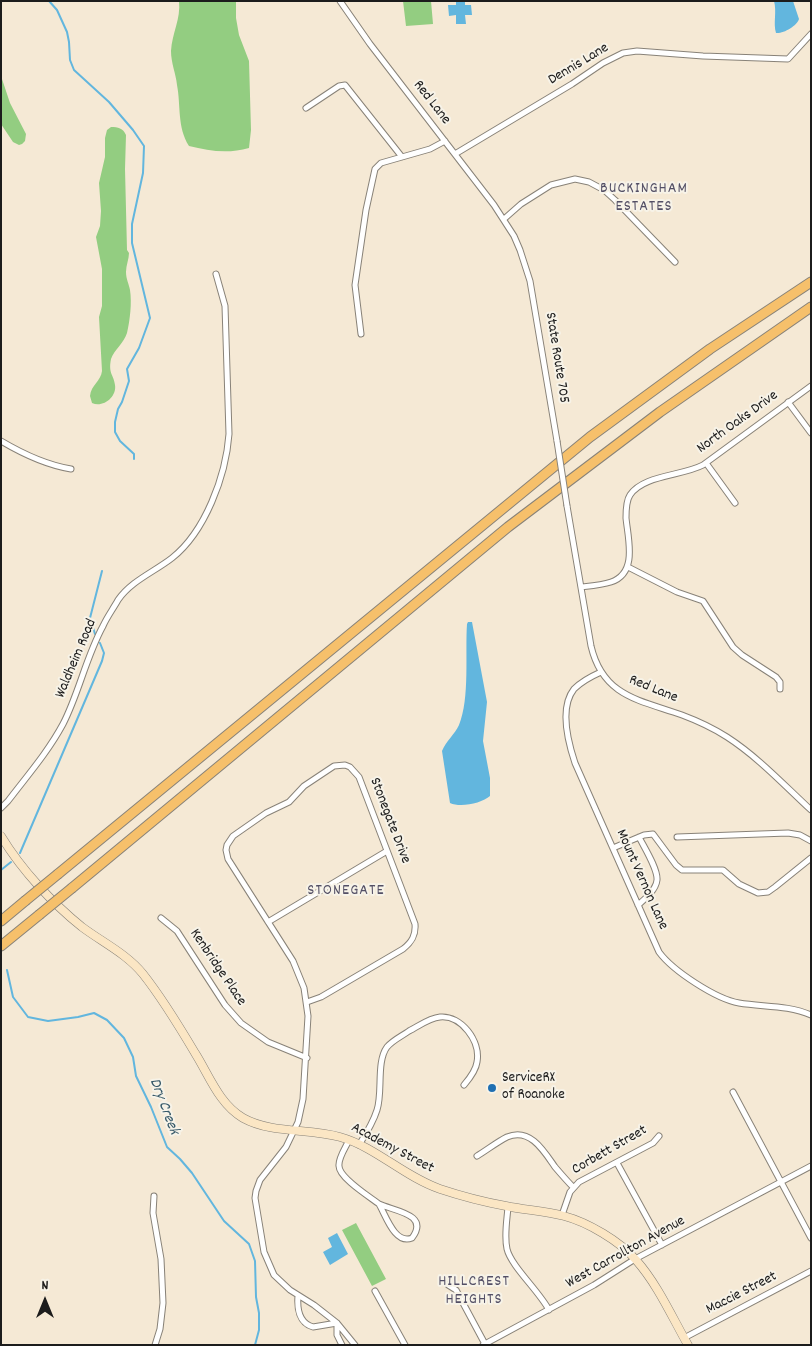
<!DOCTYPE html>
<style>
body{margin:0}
#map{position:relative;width:812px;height:1346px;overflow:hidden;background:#f5e9d5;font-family:Dekko,sans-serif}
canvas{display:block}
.frame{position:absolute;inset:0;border:2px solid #1c1c1c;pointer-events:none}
.north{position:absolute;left:20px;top:1276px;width:50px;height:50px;-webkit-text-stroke:4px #f7f3e8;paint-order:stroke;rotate:0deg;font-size:14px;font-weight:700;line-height:20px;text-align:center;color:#1c1c1c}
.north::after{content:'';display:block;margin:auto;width:18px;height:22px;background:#1c1c1c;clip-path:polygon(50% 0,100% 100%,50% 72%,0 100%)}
</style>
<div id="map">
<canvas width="812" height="1346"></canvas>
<div class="frame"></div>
<div class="north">N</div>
</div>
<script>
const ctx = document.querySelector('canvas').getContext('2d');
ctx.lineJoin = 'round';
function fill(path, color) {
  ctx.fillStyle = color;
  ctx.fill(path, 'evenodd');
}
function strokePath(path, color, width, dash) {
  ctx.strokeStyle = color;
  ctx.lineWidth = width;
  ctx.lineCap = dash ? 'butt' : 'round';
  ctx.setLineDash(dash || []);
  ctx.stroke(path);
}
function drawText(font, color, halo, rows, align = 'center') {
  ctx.font = font + ' Dekko,sans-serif';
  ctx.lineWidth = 4;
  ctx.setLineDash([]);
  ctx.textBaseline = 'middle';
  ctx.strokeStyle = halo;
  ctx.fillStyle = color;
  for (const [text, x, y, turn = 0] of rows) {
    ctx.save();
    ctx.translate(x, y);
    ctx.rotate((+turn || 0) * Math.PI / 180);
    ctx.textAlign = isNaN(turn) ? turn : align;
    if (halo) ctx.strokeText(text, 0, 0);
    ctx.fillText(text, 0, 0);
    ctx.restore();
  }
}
const green = new Path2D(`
 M179 1H236V18L239 35 249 61 251 130 249 148C228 154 209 151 189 146 177 127 181 106 177 85 176 74 171 63 171 51 172 33 181 19 179 1Z
 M403 1H431L433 24 406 26Z
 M1 76 10 103 26 134 25 141 22 144 19 145 13 142 1 124Z
 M111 127C118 127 123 128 126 135L125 169 127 250 129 253C129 259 126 265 126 272 126 279 129 284 130 290 132 303 130 320 127 333 124 343 114 350 111 359 108 374 114 375 115 385 117 397 103 408 92 403L90 396C91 385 101 381 102 371L99 317 102 306V269L96 237 100 226 101 211 99 183 105 157V138L107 130Z
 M356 1223 386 1279 372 1286 342 1230Z`);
const water = new Path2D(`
 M456 1H465V5H471L472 15H465L466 24H456V15L449 16 448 5H456Z
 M774 1H793L799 19C797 26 783 34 776 33 773 23 777 12 774 1Z
 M468 622H472L487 702 483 741 490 778V796C482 803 461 808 450 803L442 751C446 741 455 734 459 725 470 698 465 653 467 624Z
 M337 1233 348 1254 330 1265 323 1252 332 1247 328 1238Z`);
const stream = new Path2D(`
 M49 1 57 10 67 32 69 42 70 60 74 70 109 102 133 130 144 146 143 173 132 224V243L150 318 139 348 127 369 129 381 122 402 118 409 115 422V432L120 441 134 454V459
 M95 634 90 618 102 571
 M20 853 102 661 104 653 100 643
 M1 870 11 862
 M7 970 13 997 28 1017 48 1021 78 1017 94 1013 107 1020 124 1038 133 1057 136 1076 151 1107 167 1147 180 1159 192 1173 224 1221 249 1244 255 1261 256 1297 259 1313V1330L255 1345`);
const street = new Path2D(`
 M340 1 370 44 494 205 514 236 520 250 530 281 557 441
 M306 108 339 86 345 85 402 157 430 149 445 141
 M455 154 572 84 603 63 623 53 637 51 703 56 788 59 811 34
 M504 219 521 204 551 185 575 179 589 182 604 190 615 200 675 262
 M361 334 355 285 366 210 375 169 381 163 402 157
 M788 402 811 433
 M1 441C23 454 46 465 71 469
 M706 463 735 503
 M567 506 591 646C603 697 640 700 682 715 698 721 713 728 727 737 758 757 784 785 811 810
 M628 567 677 592 703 601 733 647 742 655 776 677 780 682V689
 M581 587C590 586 602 585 611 582 638 573 628 539 626 518 626 511 626 501 630 495 643 475 682 476 703 465L811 386
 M601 672C592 676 581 682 574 689 559 708 568 742 575 763L659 952C673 971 716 999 739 1003 763 1007 788 1005 811 1015
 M1 808 8 801C27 776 48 752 63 724 79 693 86 657 103 626 107 617 113 609 118 600 131 581 154 572 172 558 205 532 226 476 229 434L225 306 216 274
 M677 837 788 833 800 835 811 841
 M613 848 644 835 653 834 676 865 682 870H723L739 884 758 893 768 892 775 887 811 858
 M638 905C645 899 656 890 657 880 658 869 644 847 639 837
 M161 918 177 931 225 1005 241 1023 268 1042 307 1058
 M268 922 387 851
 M307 1002 321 997 403 949C412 942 416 935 415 924L359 777 350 767 345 765 334 766 304 786 289 802 266 813 233 836 227 845 226 850 228 859 293 961 304 988 308 1016 303 1099 298 1122 286 1147 260 1180 256 1191 255 1198 264 1252 274 1275 290 1290 314 1305 337 1323 355 1345
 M733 1092 811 1238
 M349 1140C346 1147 338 1158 339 1166 339 1178 370 1197 379 1204
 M359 1145C366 1134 373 1123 377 1110 383 1092 376 1062 387 1047 393 1040 402 1036 409 1031 419 1026 429 1018 440 1017 461 1015 481 1041 477 1062 476 1070 470 1078 464 1085
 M477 1156C487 1150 497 1142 507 1137 530 1127 544 1151 555 1167 561 1174 567 1181 573 1187
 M617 1163 662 1245
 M154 1196 153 1213 161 1259 163 1303 160 1329 155 1345
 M379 1204C394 1211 430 1214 412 1238 395 1245 386 1216 379 1204Z
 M508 1207C507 1220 504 1236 507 1249 511 1266 539 1291 549 1310
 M562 1215 570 1192 579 1182 653 1143 659 1136
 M448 1285 456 1290 485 1344
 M375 1291 405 1345
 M298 1296C297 1308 299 1323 313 1327L337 1323V1335L342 1345
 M684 1338 811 1271
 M483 1345 594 1285 635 1259 811 1166`);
const secondary = new Path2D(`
 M1 836C21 869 52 903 82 927 102 942 127 954 143 974 162 998 179 1026 195 1053 209 1075 219 1104 243 1118 272 1134 309 1128 340 1137 376 1147 403 1176 440 1189 461 1196 484 1202 506 1206 525 1210 545 1211 564 1216 587 1222 620 1241 636 1260 658 1285 672 1317 688 1345`);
const highway = new Path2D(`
 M58 874 590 437 710 349 811 282
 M72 888 508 527 660 412 811 307
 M1 921 25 901
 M1 946 39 915`);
const streetBridge = new Path2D(`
 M557 441 567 506`);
const highwayBridge = new Path2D(`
 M25 901 58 874
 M39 915 72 888`);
const markers = [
 [492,1088,5,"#1f6fb2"]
];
const streetNames = [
 ["Dennis Lane",579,65,-31],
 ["Red Lane",431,103,52],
 ["State Route 705",556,358,81],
 ["North Oaks Drive",738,423,-36],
 ["Waldheim Road",77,659,-67],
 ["Red Lane",653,690,22],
 ["Stonegate Drive",389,821,69],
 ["Mount Vernon Lane",641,880,66],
 ["Kenbridge Place",217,968,56],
 ["Academy Street",392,1149,28],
 ["Corbett Street",610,1151,-30],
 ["West Carrollton Avenue",626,1253,-29],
 ["Maccie Street",742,1294,-27]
];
const poiNames = [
 ["ServiceRX",502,1079],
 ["of Roanoke",502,1096]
];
const neighbourhoodNames = [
 ["BUCKINGHAM",644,190],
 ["ESTATES",644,208],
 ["STONEGATE",346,892],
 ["HILLCREST",474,1283],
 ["HEIGHTS",474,1301]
];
const waterNames = [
 ["Dry Creek",163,1107,69]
];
fill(green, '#93cd81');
fill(water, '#62b6de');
strokePath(stream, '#62b6de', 2);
strokePath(street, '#888278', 7);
strokePath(secondary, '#888278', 9);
strokePath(highway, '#888278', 11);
strokePath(street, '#fff', 5);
strokePath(secondary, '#fbe6c4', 8);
strokePath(highway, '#f6c06b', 9);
strokePath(streetBridge, '#888278', 7, []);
strokePath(highwayBridge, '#888278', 11, []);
strokePath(streetBridge, '#fff', 5);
strokePath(highwayBridge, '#f6c06b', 9);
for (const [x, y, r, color] of markers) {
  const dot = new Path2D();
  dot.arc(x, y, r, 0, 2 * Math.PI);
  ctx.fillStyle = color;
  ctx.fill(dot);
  strokePath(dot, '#f7f3e8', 2);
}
drawText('15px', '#1c1c1c', '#f7f3e8', streetNames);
drawText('15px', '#1c1c1c', '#f7f3e8', poiNames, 'left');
ctx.letterSpacing = '1px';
drawText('16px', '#534f65', '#f7f3e8', neighbourhoodNames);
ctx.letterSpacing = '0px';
drawText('italic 16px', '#385a6a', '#f7f3e8', waterNames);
</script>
